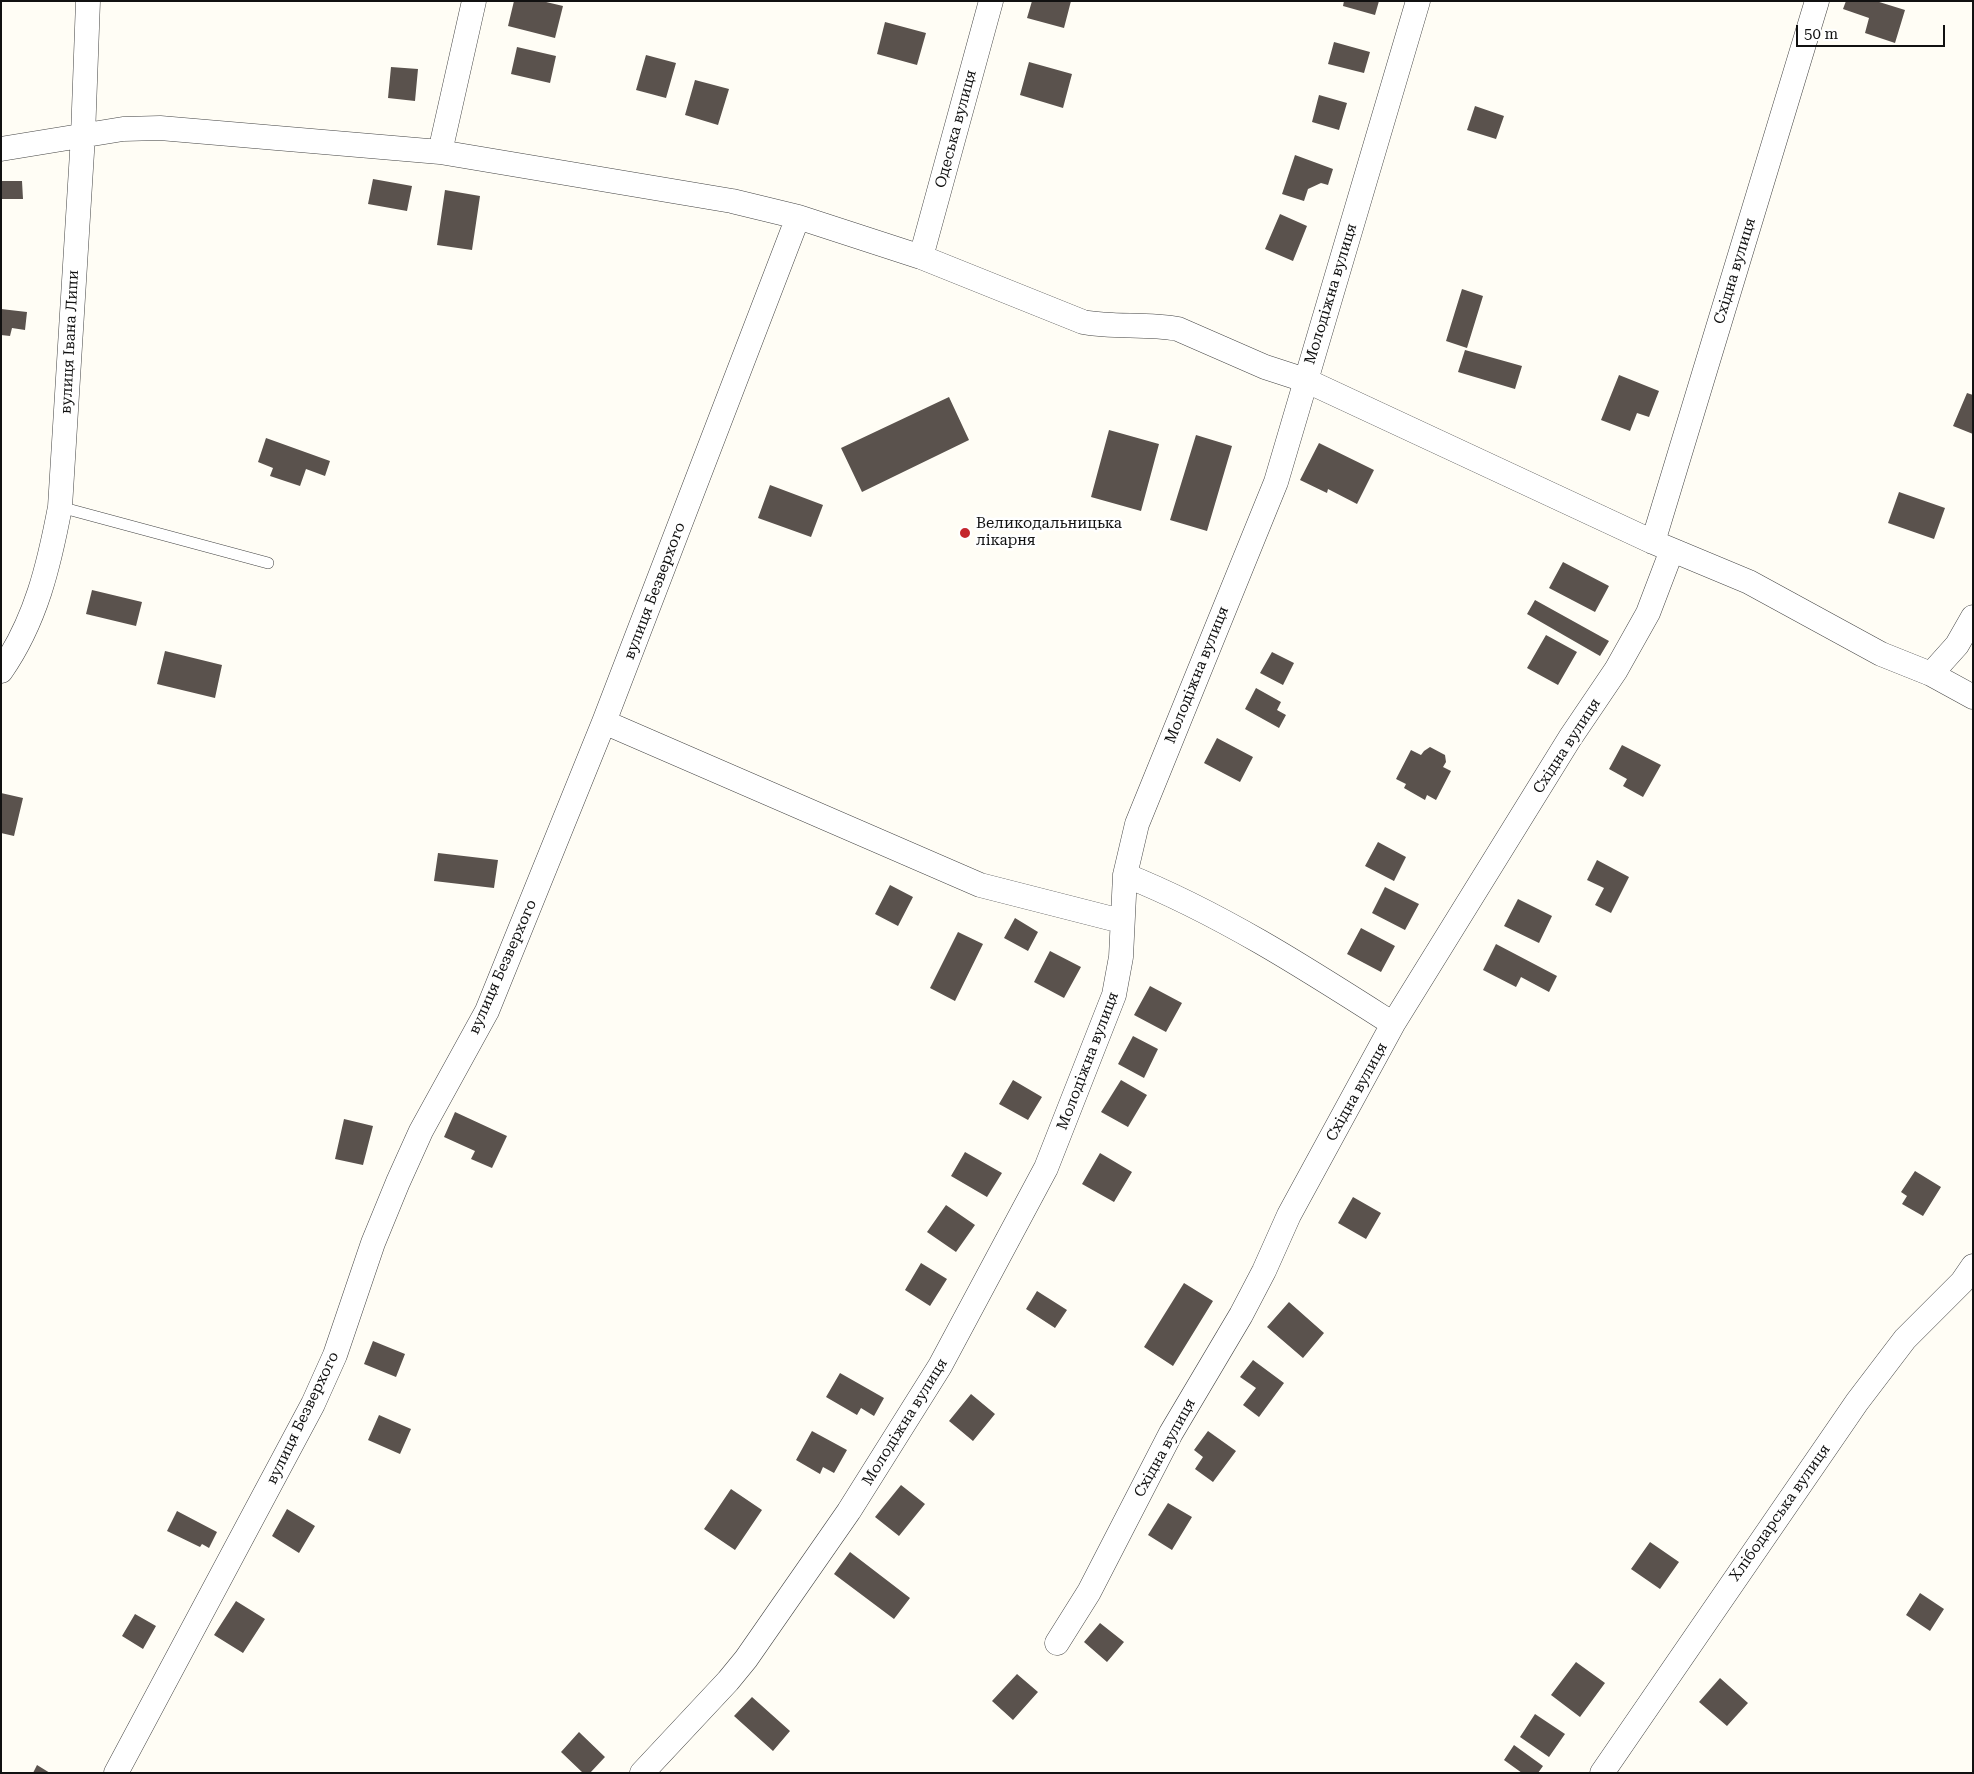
<!DOCTYPE html>
<meta charset="utf-8">
<style>
body{margin:0}
#map{position:relative;width:1974px;height:1774px;overflow:hidden;background:#fffdf5;font-family:"Roboto Serif",serif}
canvas{display:block}
.frame{position:absolute;inset:0;border:2px solid #111;pointer-events:none}
.scale{position:absolute;left:1796px;top:25px;width:149px;height:22px;box-sizing:border-box;border:2px solid #111;border-top:0;padding-left:6px;font-size:15px;line-height:18px;white-space:nowrap;color:#111;-webkit-text-stroke:4px #fff;paint-order:stroke}
</style>
<div id="map">
<canvas width="1974" height="1774"></canvas>
<div class="frame"></div>
<div class="scale">50 m</div>
</div>
<script>
const ctx = document.querySelector('canvas').getContext('2d');
ctx.lineJoin = 'round';
function fill(path, color) {
  ctx.fillStyle = color;
  ctx.fill(path, 'evenodd');
}
function strokePath(path, color, width, dash) {
  ctx.strokeStyle = color;
  ctx.lineWidth = width;
  ctx.lineCap = dash ? 'butt' : 'round';
  ctx.setLineDash(dash || []);
  ctx.stroke(path);
}
function drawText(font, color, halo, rows, align = 'center') {
  ctx.font = font + ' "Roboto Serif",serif';
  ctx.lineWidth = 5;
  ctx.setLineDash([]);
  ctx.textBaseline = 'middle';
  ctx.strokeStyle = halo;
  ctx.fillStyle = color;
  for (const [text, x, y, turn = 0] of rows) {
    ctx.save();
    ctx.translate(x, y);
    ctx.rotate((+turn || 0) * Math.PI / 180);
    ctx.textAlign = isNaN(turn) ? turn : align;
    if (halo) ctx.strokeText(text, 0, 0);
    ctx.fillText(text, 0, 0);
    ctx.restore();
  }
}
const building = new Path2D(`
 M514 1H542L563 6 555 38 508 26Z
 M1032 1H1071L1064 28 1027 18Z
 M1344 1H1379L1375 15 1343 6Z
 M1846 1H1876L1905 10 1895 43 1865 33 1869 18 1843 9Z
 M885 22 926 33 917 65 877 54Z
 M1334 42 1370 52 1364 73 1328 64Z
 M517 47 556 56 550 83 511 74Z
 M646 55 676 63 666 98 636 90Z
 M1029 62 1072 74 1063 108 1020 95Z
 M391 67 418 69 415 101 388 98Z
 M695 80 729 89 718 125 685 115Z
 M1319 95 1347 103 1339 130 1312 122Z
 M1475 106 1504 116 1496 139 1467 130Z
 M1295 155 1333 169 1328 185 1321 183 1308 189 1304 201 1282 194Z
 M373 179 412 186 407 211 368 204Z
 M1 181H22L23 199H1Z
 M445 190 480 196 472 250 437 245Z
 M1280 214 1307 226 1293 261 1265 249Z
 M1462 289 1483 296 1467 348 1446 341Z
 M1 309 27 312 25 330 12 328 10 336 1 335Z
 M1465 350 1522 366 1515 389 1458 372Z
 M1619 375 1659 391 1649 417 1637 413 1630 431 1601 420Z
 M1967 393 1973 395V434L1953 426Z
 M949 397 969 440 862 492 841 448Z
 M1109 430 1159 444 1141 511 1091 497Z
 M1196 435 1232 446 1207 531 1170 520Z
 M266 438 330 461 325 476 306 469 300 486 270 476 273 468 258 462Z
 M1319 443 1374 470 1357 504 1328 489 1327 493 1300 480Z
 M770 485 823 505 811 537 758 518Z
 M1899 492 1945 508 1934 539 1888 523Z
 M1563 562 1609 586 1595 612 1549 588Z
 M92 590 142 602 136 626 86 614Z
 M1535 600 1609 641 1600 656 1527 614Z
 M1546 635 1577 652 1558 685 1527 668Z
 M165 651 222 665 215 698 157 684Z
 M1272 652 1294 663 1283 685 1260 673Z
 M1256 688 1281 702 1277 710 1286 715 1279 728 1245 709Z
 M1217 738 1253 757 1240 782 1204 763Z
 M1622 745 1661 765 1643 797 1623 786 1627 779 1609 769Z
 M1430 747 1445 755 1446 762 1443 767 1451 771 1436 800 1427 795 1425 800 1404 788 1406 784 1396 779 1411 750 1421 755 1424 751Z
 M1 793 23 798 14 836 1 833Z
 M1378 842 1406 857 1394 881 1365 866Z
 M438 853 498 860 494 888 434 881Z
 M1597 860 1629 877 1611 913 1595 905 1604 888 1587 880Z
 M890 885 913 897 898 926 875 914Z
 M1385 887 1419 904 1405 930 1372 913Z
 M1518 899 1552 916 1539 943 1504 926Z
 M1015 918 1038 932 1028 951 1004 938Z
 M1361 928 1395 946 1381 972 1347 954Z
 M958 932 983 944 955 1001 930 988Z
 M1496 944 1557 976 1549 992 1521 977 1516 987 1483 970Z
 M1050 951 1081 967 1064 998 1034 982Z
 M1150 986 1182 1003 1166 1032 1134 1015Z
 M1133 1036 1158 1049 1144 1078 1118 1064Z
 M1013 1080 1042 1097 1028 1120 999 1104Z
 M1121 1080 1147 1095 1128 1127 1101 1112Z
 M455 1112 507 1136 492 1168 471 1159 475 1151 444 1137Z
 M344 1119 373 1126 363 1165 335 1159Z
 M965 1152 1002 1173 987 1197 951 1176Z
 M1100 1153 1132 1172 1114 1202 1082 1184Z
 M1915 1171 1941 1187 1923 1216 1902 1204 1907 1196 1901 1192Z
 M1353 1197 1381 1213 1366 1239 1338 1223Z
 M946 1205 975 1225 956 1252 927 1232Z
 M921 1263 947 1279 930 1306 905 1290Z
 M1184 1283 1213 1301 1173 1366 1144 1347Z
 M1037 1291 1067 1310 1055 1328 1026 1309Z
 M1289 1302 1324 1333 1303 1358 1267 1327Z
 M373 1341 405 1354 396 1377 364 1364Z
 M1253 1360 1284 1383 1259 1417 1243 1405 1256 1388 1240 1377Z
 M840 1373 884 1398 874 1416 861 1408 857 1415 826 1397Z
 M971 1394 995 1414 973 1441 949 1421Z
 M379 1415 411 1429 400 1454 368 1440Z
 M812 1431 847 1450 834 1473 823 1467 820 1474 796 1460Z
 M1208 1431 1236 1451 1213 1482 1195 1469 1203 1457 1194 1450Z
 M901 1485 925 1504 899 1536 875 1517Z
 M731 1489 762 1510 735 1550 704 1529Z
 M1168 1503 1192 1517 1172 1550 1148 1535Z
 M287 1509 315 1526 299 1553 272 1536Z
 M177 1511 217 1532 209 1548 202 1544 200 1547 167 1531Z
 M1650 1542 1679 1562 1660 1589 1631 1569Z
 M850 1552 910 1598 894 1619 834 1574Z
 M1920 1593 1944 1609 1930 1631 1906 1615Z
 M236 1601 265 1619 243 1653 214 1635Z
 M135 1614 156 1626 143 1649 122 1636Z
 M1100 1623 1124 1642 1107 1662 1084 1642Z
 M1576 1662 1605 1683 1580 1717 1551 1695Z
 M1017 1674 1038 1692 1013 1720 992 1701Z
 M1720 1678 1748 1703 1727 1726 1699 1702Z
 M752 1697 790 1731 773 1751 734 1716Z
 M1535 1714 1565 1734 1549 1757 1520 1737Z
 M579 1732 605 1757 590 1773H583L561 1752Z
 M1514 1745 1543 1766 1538 1773H1522L1504 1760Z
 M37 1765 50 1773H33Z`);
const lane = new Path2D(`
 M60 507 268 563`);
const street = new Path2D(`
 M1 149 123 129 160 128 440 152 732 201 798 217 921 257 1083 322C1114 328 1146 323 1178 329L1265 367 1305 380 1653 542 1749 582 1881 654 1931 674 1973 697
 M440 152 474 1
 M921 257 991 1
 M1653 542 1817 1
 M1 671C36 621 49 565 60 507L83 136 88 1
 M1931 674 1957 645 1973 617
 M604 722 980 885 1121 921
 M1125 875C1220 913 1307 969 1393 1024
 M1057 1643 1089 1592 1171 1433 1241 1315 1264 1271 1289 1215 1393 1024 1570 738 1616 670 1648 613 1672 550
 M116 1773 313 1404 335 1355 373 1243 398 1182 421 1131 487 1011 604 722 798 217
 M642 1773 728 1681 746 1659 849 1511 940 1366 1046 1168 1114 995 1121 957 1125 875 1137 824 1276 482 1418 1
 M1602 1773 1857 1402 1905 1339 1962 1282 1973 1266`);
const markers = [
 [965,533,6,"#c4262e"]
];
const streetNames = [
 ["Одеська вулиця",956,129,-75],
 ["Східна вулиця",1735,271,-73],
 ["Молодіжна вулиця",1331,294,-73],
 ["вулиця Івана Липи",70,342,-87],
 ["вулиця Безверхого",655,591,-69],
 ["Молодіжна вулиця",1197,675,-68],
 ["Східна вулиця",1567,746,-57],
 ["вулиця Безверхого",503,967,-66],
 ["Молодіжна вулиця",1088,1061,-69],
 ["Східна вулиця",1357,1092,-61],
 ["вулиця Безверхого",303,1418,-64],
 ["Молодіжна вулиця",905,1422,-58],
 ["Східна вулиця",1165,1448,-61],
 ["Хлібодарська вулиця",1780,1513,-55]
];
const poiNames = [
 ["Великодальницька",976,524],
 ["лікарня",976,541]
];
fill(building, '#5a524d');
strokePath(lane, '#444', 12);
strokePath(street, '#444', 25);
strokePath(lane, '#fff', 11);
strokePath(street, '#fff', 24);
for (const [x, y, r, color] of markers) {
  const dot = new Path2D();
  dot.arc(x, y, r, 0, 2 * Math.PI);
  ctx.fillStyle = color;
  ctx.fill(dot);
  strokePath(dot, '#fff', 2);
}
drawText('15px', '#111', '#fff', streetNames);
drawText('15px', '#111', '#fff', poiNames, 'left');
</script>
